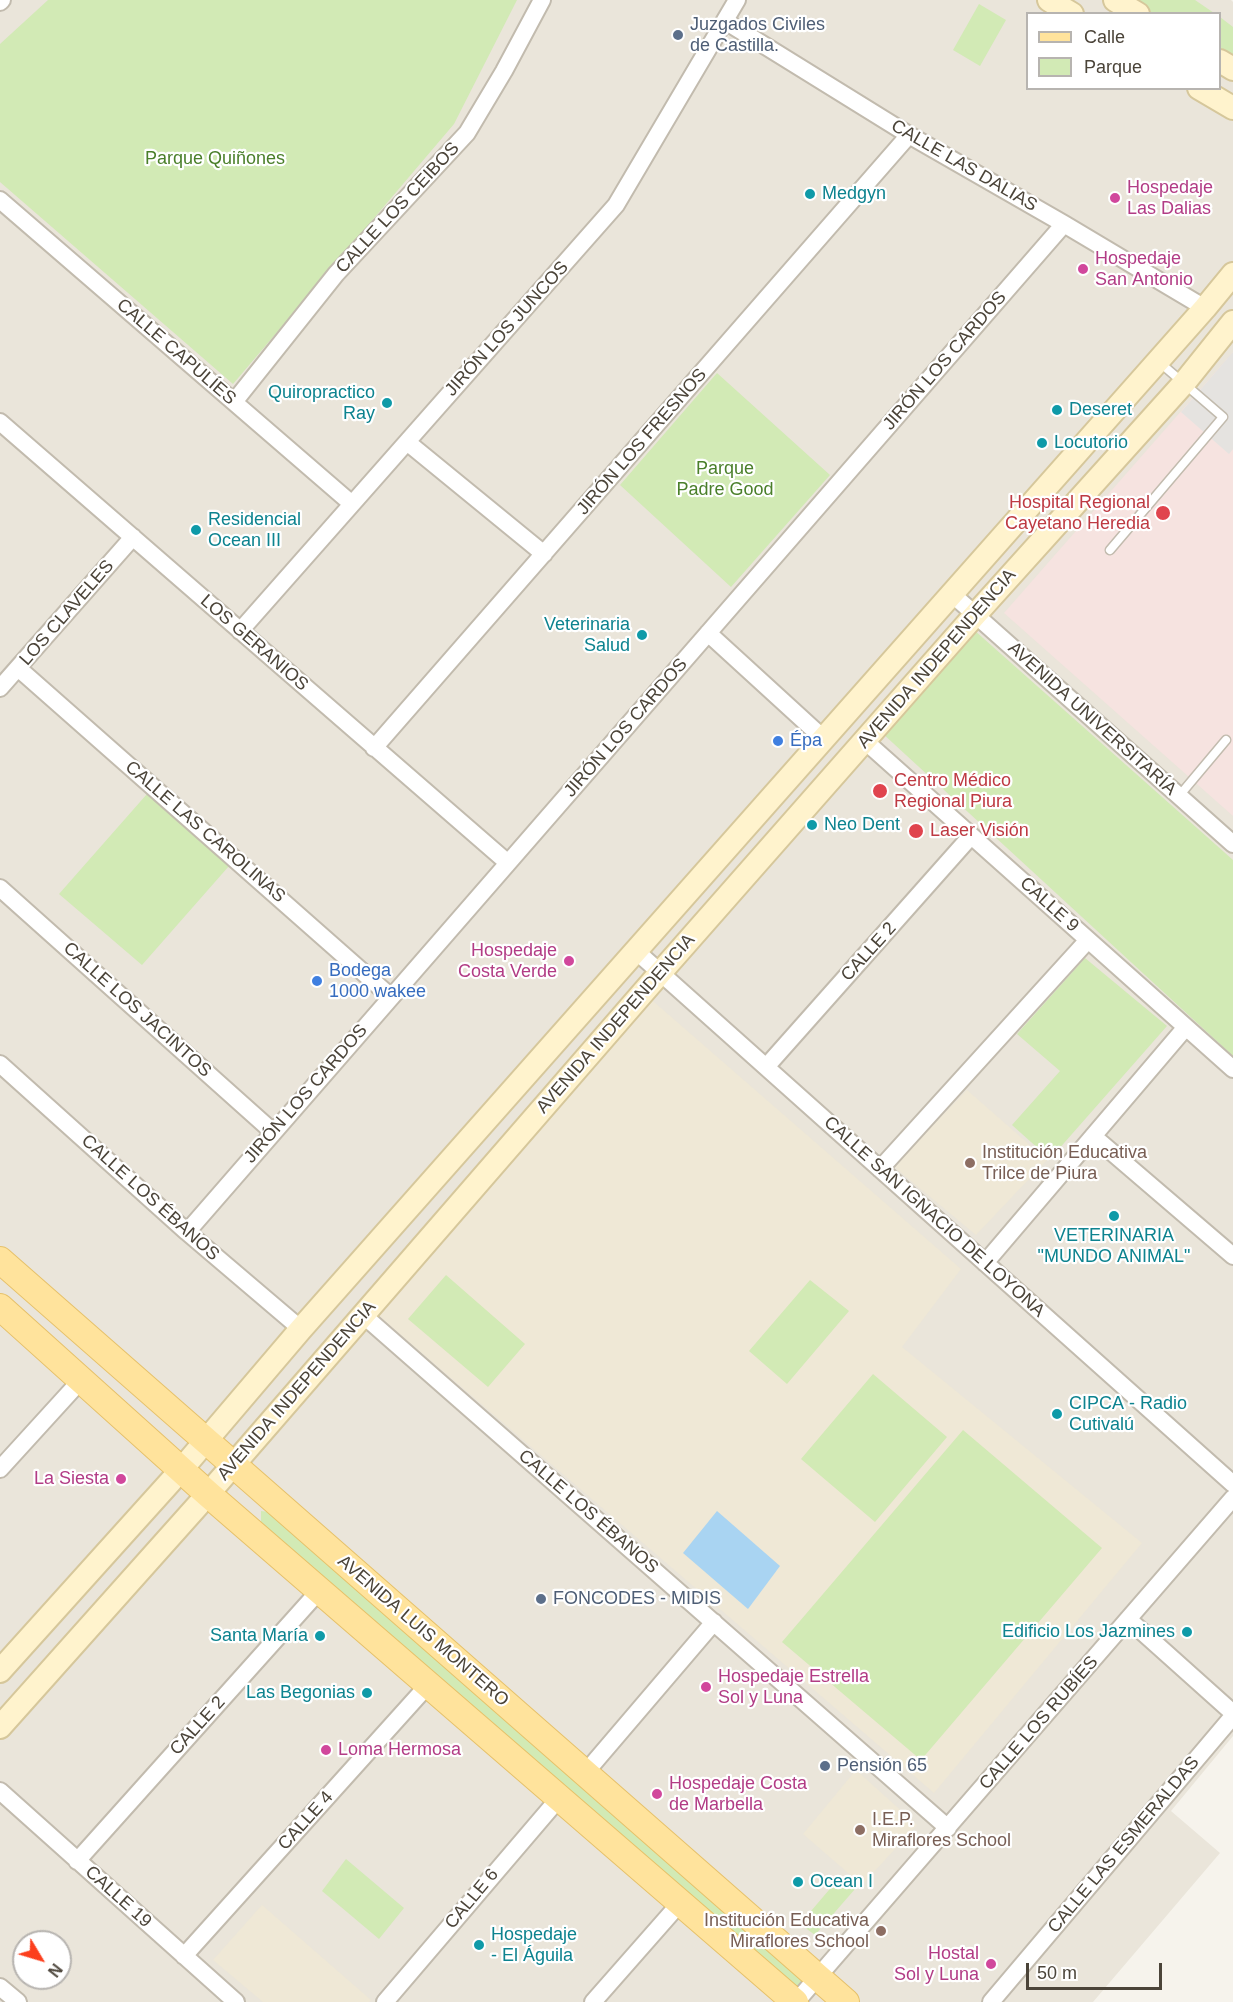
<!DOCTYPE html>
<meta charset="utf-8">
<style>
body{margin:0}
#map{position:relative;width:1233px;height:2002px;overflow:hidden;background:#f6f3ec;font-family:Arial,sans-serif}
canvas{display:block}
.legend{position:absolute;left:1026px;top:12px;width:195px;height:78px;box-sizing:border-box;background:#fff;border:2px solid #b7b4b0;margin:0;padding:8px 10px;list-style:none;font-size:18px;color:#4b4439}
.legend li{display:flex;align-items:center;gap:12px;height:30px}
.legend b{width:30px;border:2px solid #b7b4b0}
.north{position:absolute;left:12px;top:1930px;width:60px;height:60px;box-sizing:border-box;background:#fff;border:2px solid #b7b4b0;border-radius:50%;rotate:128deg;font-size:16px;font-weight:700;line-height:24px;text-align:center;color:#4b4439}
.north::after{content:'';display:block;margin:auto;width:21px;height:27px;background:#fc3f1d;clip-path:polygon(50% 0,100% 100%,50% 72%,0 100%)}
.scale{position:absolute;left:1026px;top:1963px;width:136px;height:27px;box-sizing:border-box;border:3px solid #4b4439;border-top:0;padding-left:8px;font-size:18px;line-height:21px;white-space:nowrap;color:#4b4439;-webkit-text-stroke:4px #fff;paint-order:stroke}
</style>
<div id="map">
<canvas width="1233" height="2002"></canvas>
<ul class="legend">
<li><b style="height:8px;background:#ffe39c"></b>Calle</li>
<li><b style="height:16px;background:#d2eab5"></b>Parque</li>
</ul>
<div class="north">N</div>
<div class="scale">50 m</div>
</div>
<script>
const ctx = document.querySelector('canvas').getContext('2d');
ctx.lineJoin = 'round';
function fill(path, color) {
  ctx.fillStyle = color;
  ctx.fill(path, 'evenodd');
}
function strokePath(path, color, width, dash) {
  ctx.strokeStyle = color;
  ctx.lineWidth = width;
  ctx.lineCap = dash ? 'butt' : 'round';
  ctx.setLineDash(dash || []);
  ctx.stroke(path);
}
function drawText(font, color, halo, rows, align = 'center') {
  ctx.font = font + ' Arial,sans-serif';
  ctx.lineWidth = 4.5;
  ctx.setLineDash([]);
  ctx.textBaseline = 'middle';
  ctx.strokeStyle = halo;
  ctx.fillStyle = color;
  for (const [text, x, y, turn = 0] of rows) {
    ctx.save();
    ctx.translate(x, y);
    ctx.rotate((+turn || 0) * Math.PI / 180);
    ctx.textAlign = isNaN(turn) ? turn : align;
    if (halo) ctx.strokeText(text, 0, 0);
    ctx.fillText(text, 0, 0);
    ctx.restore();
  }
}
const residential = new Path2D(`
 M0 0H1231L1233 2V1736L1171 1811 1220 1853 1093 2002H0V1265L205 1442 0 1262ZM1028 14H1220V88H1028ZM24 1942H60V1978H24Z`);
const education = new Path2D(`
 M646 995 961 1269 902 1347 1142 1543 934 1793 373 1311Z
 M967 1090 1047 1160 976 1235 893 1166Z
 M856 1770 917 1825 862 1885 803 1834Z
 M262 1905 371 2000 369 2002H263L213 1960Z`);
const medical = new Path2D(`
 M1233 352V816L1004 613Z`);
const green = new Path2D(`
 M48 0H517L454 124 233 384 0 182V44Z
 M1127 0H1195L1214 13H1150Z
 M979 4 1006 20 980 66 953 50Z
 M1220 17 1233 27V63L1220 55Z
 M717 373 830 475 731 587 620 485Z
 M974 630 1233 860V1056L881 732Z
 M147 794 229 866 142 965 59 894Z
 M1085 958 1167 1026 1050 1159 1012 1125 1060 1071 1017 1034Z
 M446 1275 525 1344 488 1387 408 1319Z
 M810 1280 849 1311 787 1384 749 1351Z
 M873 1374 947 1437 875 1522 801 1459Z
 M963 1430 1102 1548 921 1760 782 1642Z
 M261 1511 276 1513 803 1981 794 1990 261 1526Z
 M346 1859 404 1908 379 1939 322 1891Z
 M840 1877 855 1889 815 1935 800 1924Z`);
const parking = new Path2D(`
 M1233 352V449L1229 454 1181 412Z`);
const water = new Path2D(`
 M717 1511 780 1566 748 1609 683 1553Z`);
const lane = new Path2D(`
 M1110 550 1223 417 1158 361
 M1179 796 1226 740`);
const street = new Path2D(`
 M0 2 2 0
 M725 21 909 135 1064 224 1205 308
 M0 200 352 504
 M234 402 336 274 467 133 504 71 542 0
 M0 422 508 863
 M407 442 544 554
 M952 594 1233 844
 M240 631 616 205 737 0
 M708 633 824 739
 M18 668 391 997
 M0 688 133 537
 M865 741 1233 1069
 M374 748 909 135
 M0 888 273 1132
 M636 951 1233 1484
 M0 1064 187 1232 301 1329
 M766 1067 971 836
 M1093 1136 1233 1256
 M880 1169 1088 940
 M187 1232 1064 224
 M985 1263 1186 1027
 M363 1315 948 1828
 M0 1469 82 1379
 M1128 1619 1233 1713
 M586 1772 714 1622
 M0 1791 236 2002
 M77 1861 319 1591
 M184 1956 428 1685
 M0 1987 18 2002
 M385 2002 560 1797
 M593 2002 681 1902
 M796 2002 1233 1498
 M991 2002 1233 1716`);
const secondary = new Path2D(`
 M1049 0 1072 14
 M1115 0 1138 14
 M1220 61 1233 69
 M1199 88 1233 108
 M0 1671 181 1470 301 1329 1205 308 1233 274
 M0 1727 208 1494 660 973 975 615 1184 383 1233 322`);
const primary = new Path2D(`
 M0 1260 846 2002
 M0 1307 208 1494 795 2002`);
const markers = [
 [678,35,6,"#5c6f8a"],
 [810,194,6,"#0f9aa8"],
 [1115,198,6,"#d1479c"],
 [1083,269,6,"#d1479c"],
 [387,403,6,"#0f9aa8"],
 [1057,410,6,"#0f9aa8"],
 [1042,443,6,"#0f9aa8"],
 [1163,513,8,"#e0444e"],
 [196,530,6,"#0f9aa8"],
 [642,635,6,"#0f9aa8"],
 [778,741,6,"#3f7fe0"],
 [880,791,8,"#e0444e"],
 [812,825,6,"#0f9aa8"],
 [916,831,8,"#e0444e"],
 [569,961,6,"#d1479c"],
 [317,981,6,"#3f7fe0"],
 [970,1163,6,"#8d6e63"],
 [1114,1216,6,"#0f9aa8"],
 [1057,1414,6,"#0f9aa8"],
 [121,1479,6,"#d1479c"],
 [541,1599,6,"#5c6f8a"],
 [1187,1632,6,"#0f9aa8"],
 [320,1636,6,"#0f9aa8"],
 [706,1687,6,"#d1479c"],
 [367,1693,6,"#0f9aa8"],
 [326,1750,6,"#d1479c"],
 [825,1766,6,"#5c6f8a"],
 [657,1794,6,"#d1479c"],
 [860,1830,6,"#8d6e63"],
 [798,1882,6,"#0f9aa8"],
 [881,1931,6,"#8d6e63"],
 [479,1945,6,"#0f9aa8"],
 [991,1964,6,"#d1479c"]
];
const serviceNames = [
 ["Juzgados Civiles",690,25],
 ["de Castilla.",690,46],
 ["FONCODES - MIDIS",553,1599],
 ["Pensión 65",837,1766]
];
const parkNames = [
 ["Parque Quiñones",215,159],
 ["Parque",725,469],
 ["Padre Good",725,490]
];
const streetNames = [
 ["CALLE LAS DALIAS",964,166,30],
 ["CALLE LOS CEIBOS",398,208,-47],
 ["JIRÓN LOS JUNCOS",507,329,-48],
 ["CALLE CAPULÍES",176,352,41],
 ["JIRÓN LOS CARDOS",945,361,-49],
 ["JIRÓN LOS FRESNOS",642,442,-49],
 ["LOS CLAVELES",67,613,-49],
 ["LOS GERANIOS",254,643,41],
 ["AVENIDA INDEPENDENCIA",937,659,-49],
 ["AVENIDA UNIVERSITARÍA",1092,719,42],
 ["JIRÓN LOS CARDOS",626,728,-49],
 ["CALLE LAS CAROLINAS",205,832,41],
 ["CALLE 9",1049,905,42],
 ["CALLE 2",869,952,-48],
 ["CALLE LOS JACINTOS",137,1010,42],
 ["AVENIDA INDEPENDENCIA",616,1024,-49],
 ["JIRÓN LOS CARDOS",306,1094,-49],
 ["CALLE LOS ÉBANOS",150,1198,42],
 ["CALLE SAN IGNACIO DE LOYONA",934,1217,42],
 ["AVENIDA INDEPENDENCIA",297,1391,-49],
 ["CALLE LOS ÉBANOS",588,1512,41],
 ["AVENIDA LUIS MONTERO",423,1631,41],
 ["CALLE LOS RUBÍES",1039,1723,-49],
 ["CALLE 2",198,1726,-48],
 ["CALLE 4",306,1821,-48],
 ["CALLE LAS ESMERALDAS",1124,1845,-50],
 ["CALLE 19",118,1897,42],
 ["CALLE 6",472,1899,-50]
];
const hotelNames = [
 ["Hospedaje",1127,188],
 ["Las Dalias",1127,209],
 ["Hospedaje",1095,259],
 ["San Antonio",1095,280],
 ["Hospedaje",557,951,"right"],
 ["Costa Verde",557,972,"right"],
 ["La Siesta",109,1479,"right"],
 ["Hospedaje Estrella",718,1677],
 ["Sol y Luna",718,1698],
 ["Loma Hermosa",338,1750],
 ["Hospedaje Costa",669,1784],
 ["de Marbella",669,1805],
 ["Hostal",979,1954,"right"],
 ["Sol y Luna",979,1975,"right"]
];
const cultureNames = [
 ["Medgyn",822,194],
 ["Quiropractico",375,393,"right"],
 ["Ray",375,414,"right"],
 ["Deseret",1069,410],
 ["Locutorio",1054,443],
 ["Residencial",208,520],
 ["Ocean III",208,541],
 ["Veterinaria",630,625,"right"],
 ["Salud",630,646,"right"],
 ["Neo Dent",824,825],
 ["VETERINARIA",1114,1236,"center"],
 ["\"MUNDO ANIMAL\"",1114,1257,"center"],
 ["CIPCA - Radio",1069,1404],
 ["Cutivalú",1069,1425],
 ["Edificio Los Jazmines",1175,1632,"right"],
 ["Santa María",308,1636,"right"],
 ["Las Begonias",355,1693,"right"],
 ["Ocean I",810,1882],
 ["Hospedaje",491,1935],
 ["- El Águila",491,1956]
];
const healthNames = [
 ["Hospital Regional",1150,503,"right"],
 ["Cayetano Heredia",1150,524,"right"],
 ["Centro Médico",894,781],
 ["Regional Piura",894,802],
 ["Laser Visión",930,831]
];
const shopNames = [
 ["Épa",790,741],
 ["Bodega",329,971],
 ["1000 wakee",329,992]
];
const educationNames = [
 ["Institución Educativa",982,1153],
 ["Trilce de Piura",982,1174],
 ["I.E.P.",872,1820],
 ["Miraflores School",872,1841],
 ["Institución Educativa",869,1921,"right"],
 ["Miraflores School",869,1942,"right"]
];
fill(residential, '#eae5da');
fill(education, '#efe8d6');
fill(medical, '#f6e3e0');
fill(green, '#d2eab5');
fill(parking, '#e5e3e0');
fill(water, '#a9d4f2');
strokePath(lane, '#c2bbae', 11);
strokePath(street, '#c2bbae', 20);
strokePath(secondary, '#d6c79b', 26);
strokePath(primary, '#e6c16a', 28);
strokePath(lane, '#fff', 8);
strokePath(street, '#fff', 16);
strokePath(secondary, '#fff3cd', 22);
strokePath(primary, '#ffe39c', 26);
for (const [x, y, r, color] of markers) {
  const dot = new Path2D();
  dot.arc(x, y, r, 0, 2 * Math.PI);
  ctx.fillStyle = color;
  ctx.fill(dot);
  strokePath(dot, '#fff', 2);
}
drawText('18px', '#4e5e75', '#fff', serviceNames, 'left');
drawText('18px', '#4a7f2a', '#fff', parkNames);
drawText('18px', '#4b4439', '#fff', streetNames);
drawText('18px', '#b23c85', '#fff', hotelNames, 'left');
drawText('18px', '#0d838f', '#fff', cultureNames, 'left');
drawText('18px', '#be3a42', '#fff', healthNames, 'left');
drawText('18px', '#366cbe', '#fff', shopNames, 'left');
drawText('18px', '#785e54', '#fff', educationNames, 'left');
</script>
